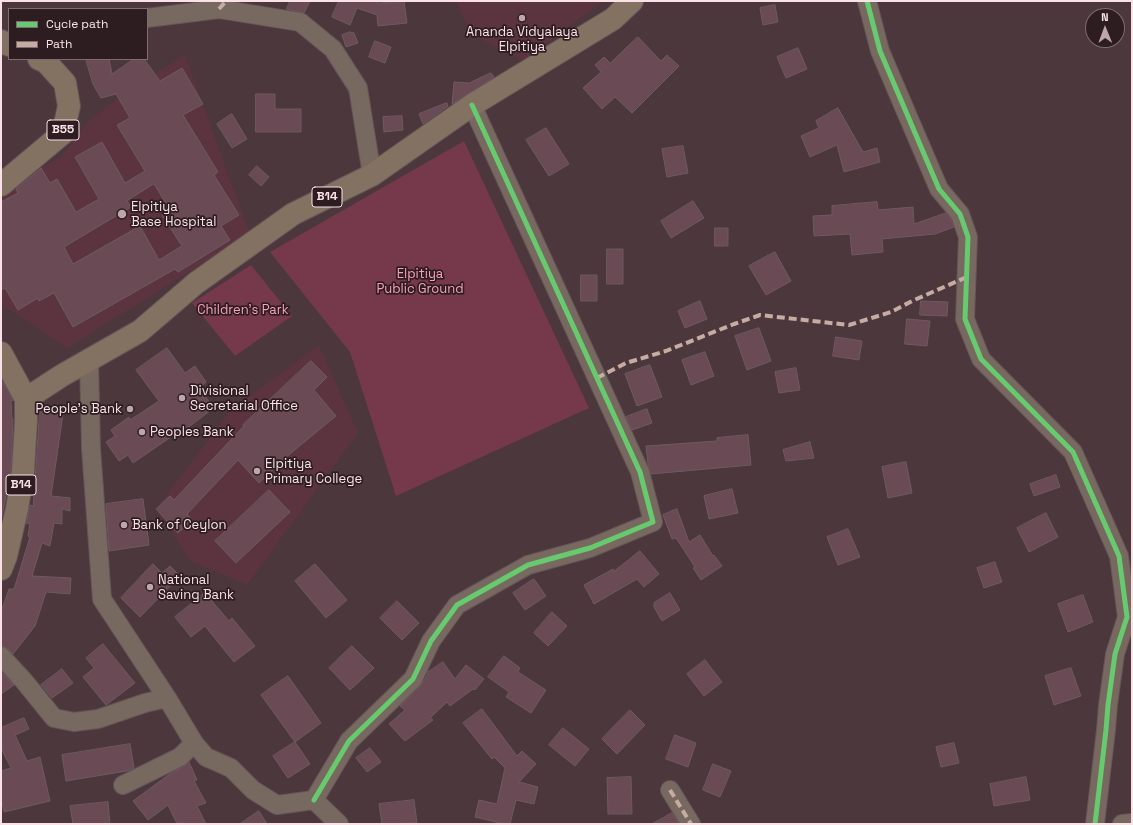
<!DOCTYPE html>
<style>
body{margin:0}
#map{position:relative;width:1133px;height:825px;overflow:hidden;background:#4b373c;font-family:"Space Grotesk",sans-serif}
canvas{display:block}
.frame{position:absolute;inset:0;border:2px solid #fae2e8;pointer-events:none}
.legend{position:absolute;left:8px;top:8px;width:140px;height:52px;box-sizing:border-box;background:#2d1d21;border:1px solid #7f6c71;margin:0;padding:5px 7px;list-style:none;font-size:12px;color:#fae2e8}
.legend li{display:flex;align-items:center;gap:8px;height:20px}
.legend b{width:20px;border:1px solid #7f6c71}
.north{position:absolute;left:1085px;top:8px;width:40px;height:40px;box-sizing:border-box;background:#2d1d21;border:1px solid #7f6c71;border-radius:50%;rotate:359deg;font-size:11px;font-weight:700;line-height:16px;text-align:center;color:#fae2e8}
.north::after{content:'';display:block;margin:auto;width:14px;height:18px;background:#bda6ac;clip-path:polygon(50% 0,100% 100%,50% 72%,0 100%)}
</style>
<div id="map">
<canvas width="1133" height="825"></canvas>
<div class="frame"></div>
<ul class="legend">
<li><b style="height:5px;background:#67ca6e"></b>Cycle path</li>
<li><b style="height:5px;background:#c7aca2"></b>Path</li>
</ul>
<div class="north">N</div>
</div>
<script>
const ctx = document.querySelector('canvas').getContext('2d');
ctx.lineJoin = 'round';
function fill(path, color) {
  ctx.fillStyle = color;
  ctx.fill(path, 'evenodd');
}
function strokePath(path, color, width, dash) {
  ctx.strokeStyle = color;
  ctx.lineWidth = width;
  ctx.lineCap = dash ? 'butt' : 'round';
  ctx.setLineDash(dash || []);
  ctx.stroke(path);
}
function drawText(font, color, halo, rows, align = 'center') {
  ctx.font = font + ' "Space Grotesk",sans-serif';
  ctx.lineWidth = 3.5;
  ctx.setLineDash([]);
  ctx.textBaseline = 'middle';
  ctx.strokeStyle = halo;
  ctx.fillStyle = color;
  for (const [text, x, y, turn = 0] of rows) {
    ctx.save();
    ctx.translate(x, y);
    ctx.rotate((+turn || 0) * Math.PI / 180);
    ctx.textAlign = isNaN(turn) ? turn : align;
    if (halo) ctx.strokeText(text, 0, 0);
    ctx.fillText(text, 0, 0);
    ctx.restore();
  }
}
const built = new Path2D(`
 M456 1H603L524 60 471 35Z
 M185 55 250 234 67 348 22 317 1 305V194L12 182 61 157 89 121 118 98Z
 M319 345 358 433 247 585 191 561 156 509 231 410Z`);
const green = new Path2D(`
 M464 141 589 408 396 496 350 352 270 252Z
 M251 265 292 316 235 356 192 303Z`);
const building = new Path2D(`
 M290 1H310L304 13 287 9Z
 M339 1H373L379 3 404 1 407 23 378 26 377 15 357 8 350 25 332 17Z
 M775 5 778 22 763 25 760 8Z
 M350 32 354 33 358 43 346 47 342 35Z
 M638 37 661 61 667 55 679 66 632 113 615 97 602 109 583 88 601 72 595 65 604 57 610 63Z
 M375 41 391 47 385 63 369 57Z
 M798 48 807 69 786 78 777 57Z
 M86 59H109L112 74 134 59H144L160 81 182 68 203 104 183 115 218 172 214 175 239 215 221 226 230 240 178 272 175 269 73 327 54 293 39 301 38 298 18 310 5 288 1 290V202L18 193 16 189 41 168 50 183 57 179 76 212 99 199 75 157 102 142 125 183 145 171 117 125 130 118 116 94 101 98 93 84ZM154 184 170 210 162 215 182 246 159 260 140 226 73 264 64 247 131 207 127 201Z
 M491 73 494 77 452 104 454 82 469 83Z
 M256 94H275V109H301V132H256Z
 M447 103 448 106 423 124 419 114Z
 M838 108 863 152 877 148 880 162 844 172 837 145 810 157 801 136 819 128 816 121Z
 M232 114 247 139 232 148 217 124Z
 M402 116 403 130 384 132 383 117Z
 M546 128 569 164 549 176 526 140Z
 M683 146 688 173 667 177 662 149Z
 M257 166 269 177 261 186 249 175Z
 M693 201 704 218 671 238 661 221Z
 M877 202 878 210 913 207 914 224 946 213 951 219 954 227 935 234 882 239 883 252 852 255 850 234 814 236 813 216 832 215V206Z
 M715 228H728V246H715Z
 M607 249H623V284H607Z
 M775 252 791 281 766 295 749 266Z
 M581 275H597V301H581Z
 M700 301 707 319 685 328 678 311Z
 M921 301 948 302 947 316 920 315Z
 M907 319 930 321 927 346 905 344Z
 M759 328 771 361 747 370 735 336Z
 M836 337 862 341 859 360 833 356Z
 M167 348 185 373 195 366 206 382 199 388 214 408 182 432 181 430 133 463 128 455 119 461 106 442 115 436 111 430 129 417 130 420 159 401 136 370Z
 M705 352 714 376 691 385 682 360Z
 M311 361 327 377 314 390 336 416 291 453 259 483 238 460 187 514 192 520 178 533 156 509 170 496 174 500 244 426 243 425Z
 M650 365 662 397 637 406 625 374Z
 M796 368 800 390 779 393 775 372Z
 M1 382H3L13 400 11 401 12 419H13L11 470 1 522Z
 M647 409 652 423 632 430 626 417Z
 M40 411 63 414 51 496 70 498V511L62 509V524L54 523 50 546 42 543 32 576 71 578 70 594 46 592 35 626 13 654 8 649 1 646V612L9 589H14L30 537 28 536 30 524 26 523 30 505 33 506Z
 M748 435 751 465 651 474 648 464 646 446 717 441V438Z
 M810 442 814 458 786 461 783 450Z
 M906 462 912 493 888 498 882 467Z
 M1056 475 1060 487 1034 496 1030 484Z
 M732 489 738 513 709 519 704 496Z
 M269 490 290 512 236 563 215 541Z
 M143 499 149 545 109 551 106 504Z
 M677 509 689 542 700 535 713 556 714 555 722 566 701 580 693 568 695 567 676 538 672 539 663 515Z
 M1046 513 1058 537 1029 552 1017 528Z
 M848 529 860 557 838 565 827 537Z
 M640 551 659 574 644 587 637 579 594 604 584 585 613 569 614 571Z
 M995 562 1002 582 984 588 977 568Z
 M153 564 162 573 170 566 180 576 140 617 121 598Z
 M315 564 347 600 326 618 295 581Z
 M534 579 546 596 525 610 513 593Z
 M205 593 229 621 232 618 255 646 234 662 205 626 191 637 175 617Z
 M670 593 680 610 662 621 654 607V603Z
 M1083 595 1093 622 1068 632 1058 604Z
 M397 601 419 623 402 640 380 618Z
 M552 612 567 626 548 646 534 633Z
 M103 644 135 683 106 705 83 677 94 668 86 658Z
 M352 646 374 668 350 690 329 668Z
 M504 656 520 668 518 672 546 690 531 713 506 697 509 692 488 677Z
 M705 660 722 682 704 696 687 674Z
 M443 662 455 679 466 665 484 679 475 690 473 689 450 706 447 702 430 718 433 720 405 741 389 724 405 710 400 706 420 686 428 674 427 673Z
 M1071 668 1081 696 1054 705 1045 676Z
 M62 669 73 683 52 698 41 685Z
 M1 672 14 685 1 694Z
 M288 676 321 723 295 742 261 695Z
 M482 709 517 756 522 751 536 764 519 782 538 787 534 804 516 800 510 824H504L475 817 479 800 497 804 505 768 494 757 492 759 463 723Z
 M630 710 645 725 617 754 602 739Z
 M24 718 29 729 15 735 27 761 40 757 50 801 4 812 1 799V771L11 768 1 748V728Z
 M563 728 589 749 575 766 549 745Z
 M675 735 696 743 688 767 666 759Z
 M295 742 310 764 288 778 273 756Z
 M954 743 959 763 941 767 936 747Z
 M130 744 134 768 127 771 66 781 62 755Z
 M370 748 381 762 367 772 356 758Z
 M189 762 197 780 194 781 206 803 197 806 206 824H177L168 805 148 820 133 801 171 773 185 766Z
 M713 764 731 771 720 797 703 790Z
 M631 777 632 814H608L607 778Z
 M1026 777 1030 800 994 806 990 784Z
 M414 800 417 823 382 824 379 804Z
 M108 802 110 824H73L70 806Z
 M259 811 267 824H240Z
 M672 813 679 824H652Z`);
const minor = new Path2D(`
 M867 1 880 51 939 189 960 214 968 237 965 319 981 359 1073 452 1119 556 1127 617 1115 654 1108 705 1106 730 1095 824
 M147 18 219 9 300 22 333 49 358 88 372 175
 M89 360 91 448 102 599 167 698 194 743 206 757 231 768 253 790 277 805 314 800 339 824
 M1 656 24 681 54 718 74 722 98 719 145 703 167 698
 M123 785 180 757 194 743
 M670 790 691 824
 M314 800 349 741 413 679 431 641 457 605 528 565 590 548 653 522 640 472 472 105
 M1122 824 1132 823`);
const major = new Path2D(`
 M1 41 9 45
 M1 185 63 133 69 106 65 83 46 62 39 59
 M1 353 26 399V421L23 471 17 509 6 556 1 569
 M26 399 61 376 140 331 196 283 293 214 372 175 472 105 613 19 632 1`);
const quiet = new Path2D(`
 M219 9 226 1
 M597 378 626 363 666 351 734 324 760 315 849 325 891 312 912 301 967 277
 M670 790 691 824`);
const cycleway = new Path2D(`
 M867 1 880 51 939 189 960 214 968 237 965 319 981 359 1073 452 1119 556 1127 617 1115 654 1108 705 1106 730 1095 824
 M314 800 349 741 413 679 431 641 457 605 528 565 590 548 653 522 640 472 472 105`);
const markers = [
 [522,18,4,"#bda6ac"],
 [122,214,5,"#bda6ac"],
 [182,398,4,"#bda6ac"],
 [130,409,4,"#bda6ac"],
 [142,432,4,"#bda6ac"],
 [257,471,4,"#bda6ac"],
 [124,525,4,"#bda6ac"],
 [150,587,4,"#bda6ac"]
];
const shields = [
 [63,130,32],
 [327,197,30],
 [21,485,30]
];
const shieldNames = [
 ["B55",63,130],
 ["B14",327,197],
 ["B14",21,485]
];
const poiNames = [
 ["Ananda Vidyalaya",522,32,"center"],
 ["Elpitiya",522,47,"center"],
 ["Elpitiya",131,207],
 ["Base Hospital",131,222],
 ["Divisional",190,391],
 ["Secretarial Office",190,406],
 ["People's Bank",122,409,"right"],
 ["Peoples Bank",150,432],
 ["Elpitiya",265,464],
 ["Primary College",265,479],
 ["Bank of Ceylon",132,525],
 ["National",158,580],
 ["Saving Bank",158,595]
];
const parkNames = [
 ["Elpitiya",420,274],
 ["Public Ground",420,289],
 ["Children's Park",243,310]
];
fill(built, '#5b343f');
fill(green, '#75394b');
fill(building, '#6a4b55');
strokePath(building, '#6c5b5f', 1);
strokePath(minor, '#655458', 20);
strokePath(major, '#655458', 24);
strokePath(minor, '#776860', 18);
strokePath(major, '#837162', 22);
strokePath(quiet, '#c7aca2', 4, [8, 4]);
strokePath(cycleway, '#67ca6e', 5);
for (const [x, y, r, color] of markers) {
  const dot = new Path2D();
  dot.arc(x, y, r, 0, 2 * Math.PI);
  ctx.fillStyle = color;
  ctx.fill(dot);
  strokePath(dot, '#2d1d21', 1.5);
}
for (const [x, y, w] of shields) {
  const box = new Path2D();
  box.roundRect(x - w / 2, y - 10, w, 20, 3);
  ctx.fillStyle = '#2d1d21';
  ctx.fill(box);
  strokePath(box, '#fae2e8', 1);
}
drawText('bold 12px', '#fae2e8', null, shieldNames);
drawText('13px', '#fae2e8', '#2d1d21', poiNames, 'left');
drawText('13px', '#f9a1b8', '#2d1d21', parkNames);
</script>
